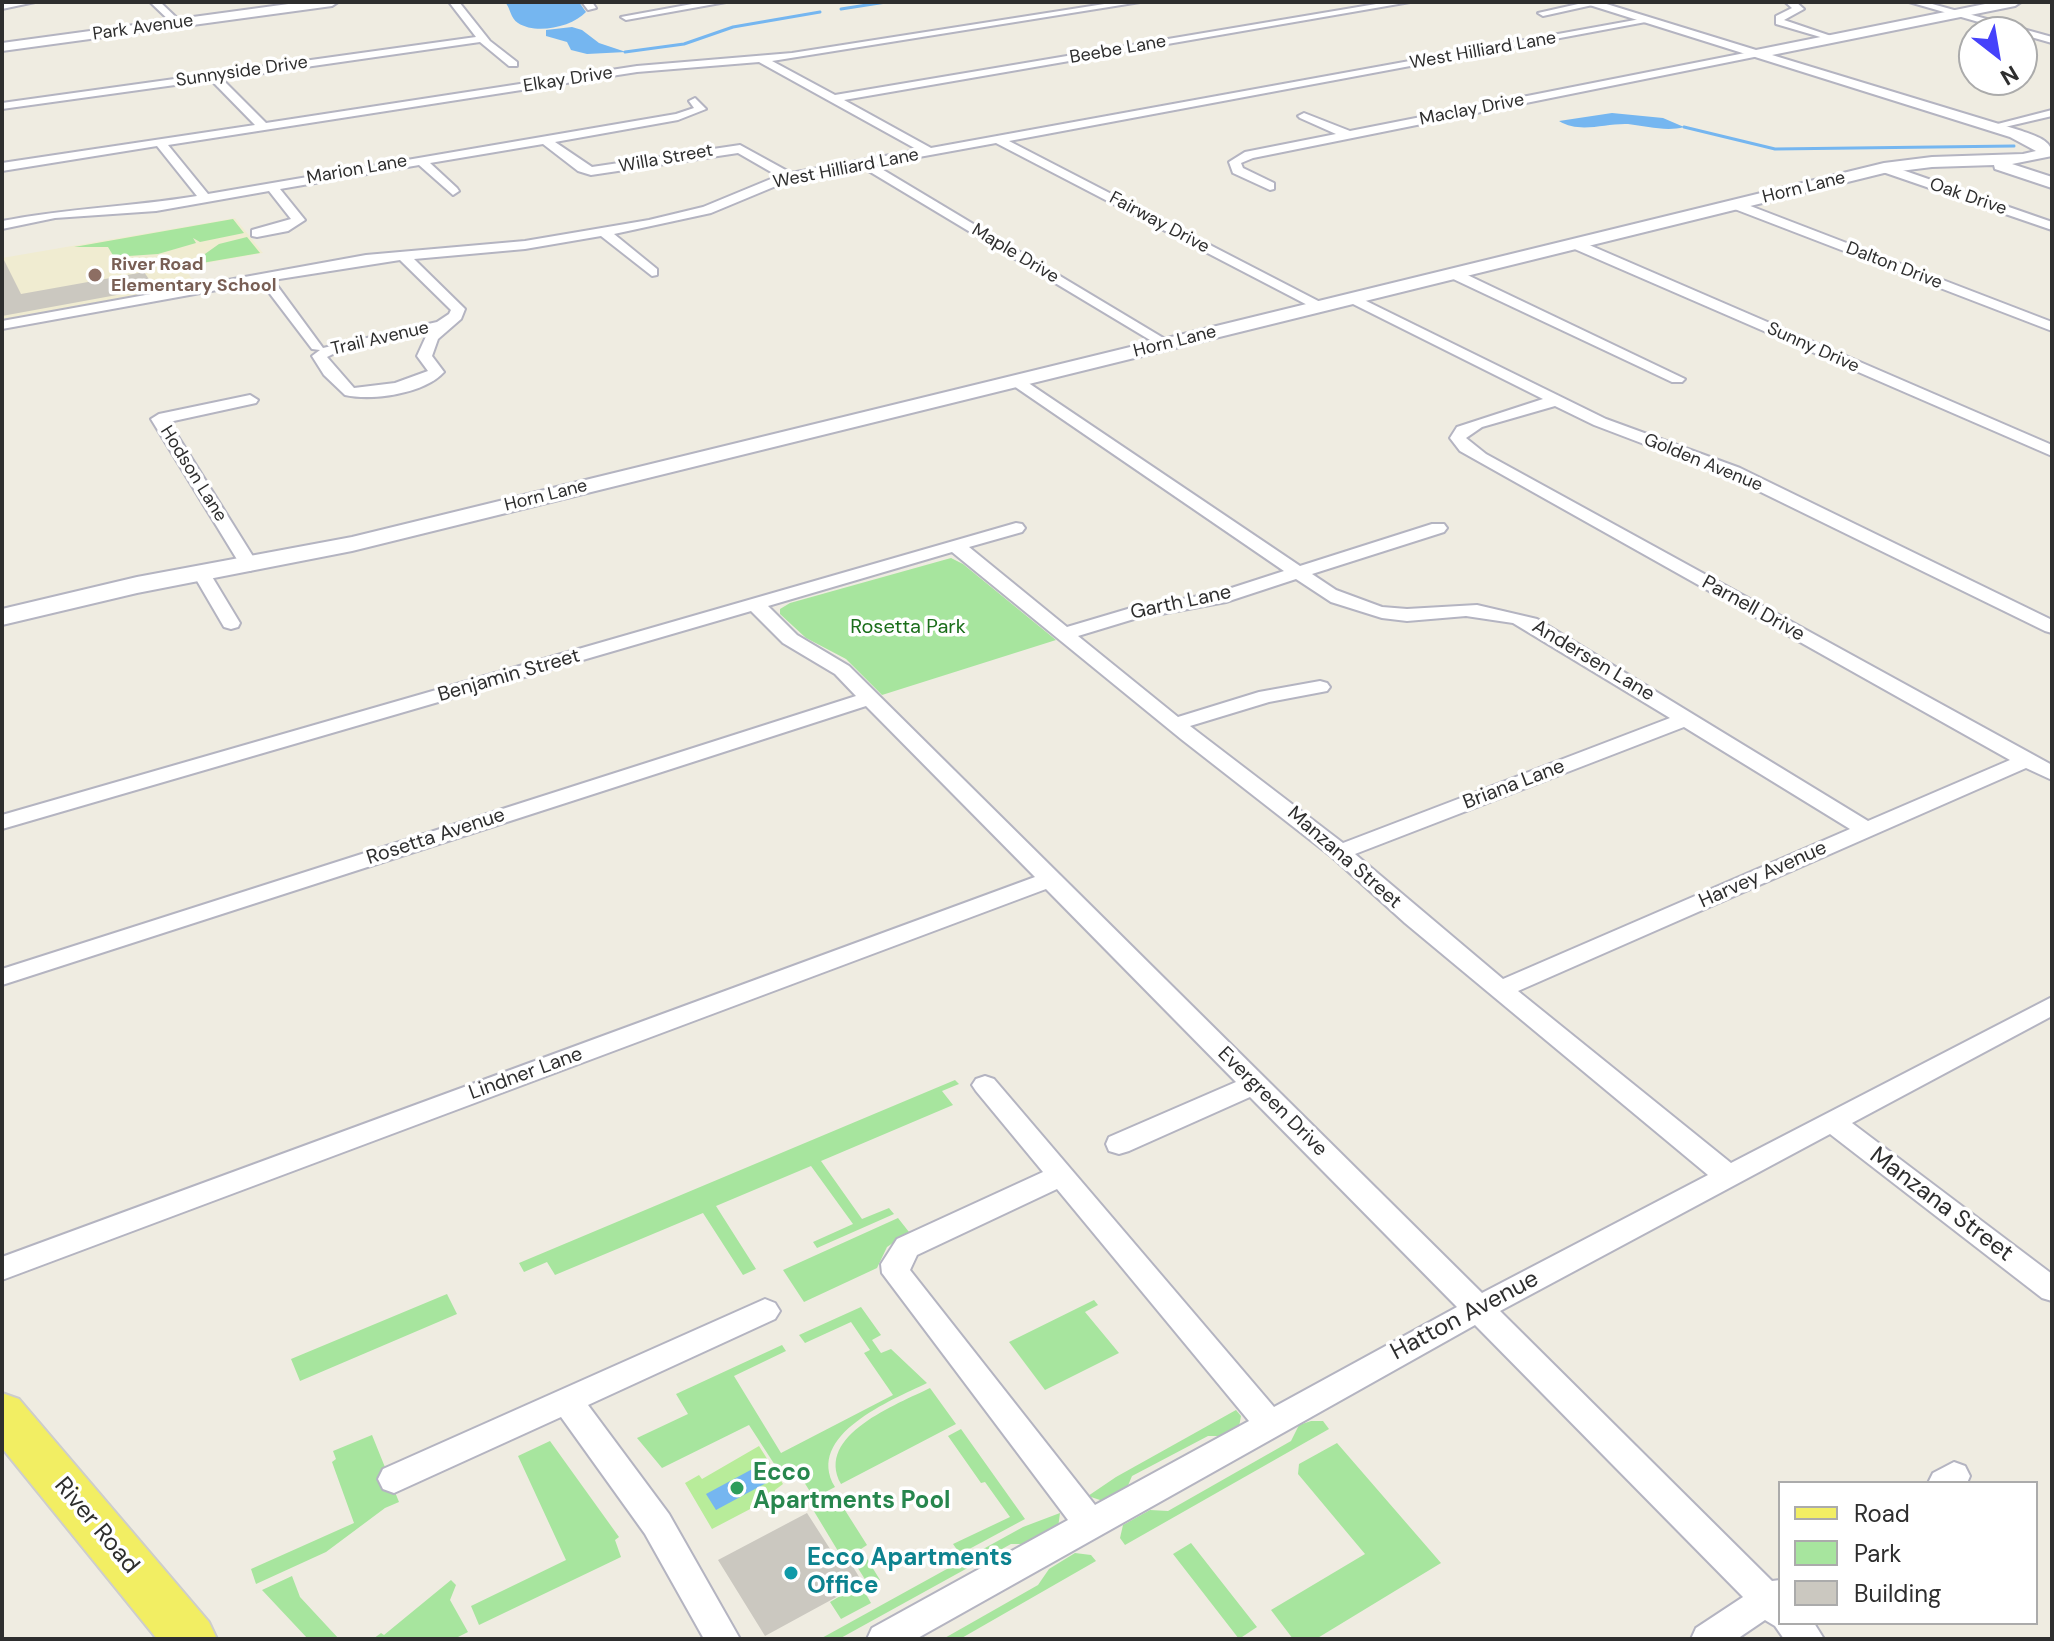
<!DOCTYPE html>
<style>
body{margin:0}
#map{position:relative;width:2054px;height:1641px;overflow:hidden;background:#efece1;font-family:"DM Sans",sans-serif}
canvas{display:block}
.frame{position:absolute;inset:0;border:4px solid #2e2e2e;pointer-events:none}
.legend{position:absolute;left:1778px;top:1481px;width:260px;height:144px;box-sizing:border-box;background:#fff;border:2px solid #ababab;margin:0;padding:10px 14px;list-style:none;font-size:24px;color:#2e2e2e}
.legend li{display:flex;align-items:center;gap:16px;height:40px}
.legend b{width:40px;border:2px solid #ababab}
.north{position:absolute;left:1958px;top:16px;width:80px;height:80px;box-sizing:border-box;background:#fff;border:2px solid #ababab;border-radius:50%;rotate:149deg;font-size:22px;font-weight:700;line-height:32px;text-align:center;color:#2e2e2e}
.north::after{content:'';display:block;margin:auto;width:28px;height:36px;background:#4642fb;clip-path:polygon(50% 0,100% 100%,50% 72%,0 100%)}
</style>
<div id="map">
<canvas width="2054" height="1641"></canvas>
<div class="frame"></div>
<ul class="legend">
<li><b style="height:10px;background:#f2ee63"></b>Road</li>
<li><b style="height:22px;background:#a7e59e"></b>Park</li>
<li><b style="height:22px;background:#cbc8c0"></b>Building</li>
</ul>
<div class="north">N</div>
</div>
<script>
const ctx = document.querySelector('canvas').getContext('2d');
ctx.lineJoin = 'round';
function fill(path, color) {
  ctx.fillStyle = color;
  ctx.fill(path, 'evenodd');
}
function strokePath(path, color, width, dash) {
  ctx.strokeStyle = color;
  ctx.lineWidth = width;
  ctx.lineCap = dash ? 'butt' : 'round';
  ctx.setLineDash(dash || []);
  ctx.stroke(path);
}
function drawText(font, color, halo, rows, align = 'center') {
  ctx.font = font + ' "DM Sans",sans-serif';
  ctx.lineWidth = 7;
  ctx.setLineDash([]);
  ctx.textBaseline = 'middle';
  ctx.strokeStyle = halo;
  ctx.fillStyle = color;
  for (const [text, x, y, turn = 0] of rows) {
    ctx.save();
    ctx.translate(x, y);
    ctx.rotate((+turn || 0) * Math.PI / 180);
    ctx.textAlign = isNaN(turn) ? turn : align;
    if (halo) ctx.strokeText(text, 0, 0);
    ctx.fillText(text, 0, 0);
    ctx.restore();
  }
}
const education = new Path2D(`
 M235 218 263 253 184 267 196 285 2 321V258Z`);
const green = new Path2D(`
 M233 219 244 233 200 242 193 238 196 243 158 254 114 257 108 247H74Z
 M247 237 260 253 202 263 195 261 219 244Z
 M951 558 963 564 1056 640 882 695 846 659 806 638 780 614V609L790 603Z
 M955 1080 959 1084 942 1091 953 1105 821 1161 862 1219 889 1208 894 1214 817 1248 813 1242 853 1224 811 1166 716 1206 756 1269 743 1275 703 1213 555 1275 547 1262 524 1272 519 1263Z
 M898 1218 909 1232 887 1247 877 1268 804 1302 783 1270Z
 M447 1294 457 1314 300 1381 291 1359Z
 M1094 1300 1098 1305 1085 1312 1119 1353 1045 1390 1009 1342Z
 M861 1307 881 1335 872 1340 881 1353 891 1349 927 1383C892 1400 804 1435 835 1487L814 1498 796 1469 782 1476 749 1425 662 1468 637 1438 688 1414 676 1394 782 1345 786 1351 734 1376 781 1453 893 1395 864 1353 870 1350 851 1322 805 1343 799 1335Z
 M930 1388 956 1424 841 1484C814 1435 898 1404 930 1388Z
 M1236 1410 1241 1416 1239 1427 1224 1436H1208L1132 1476 1127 1488 1106 1502 1088 1496 1116 1477Z
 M1311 1421H1323L1329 1429 1125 1545 1120 1538 1123 1525 1150 1510 1168 1511 1291 1441 1299 1425Z
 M961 1429 1025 1519 960 1554 953 1544 1010 1517 985 1482 981 1483 948 1436Z
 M372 1435 399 1502 385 1508 326 1552 256 1584 251 1569 354 1523 332 1462 336 1459 333 1451Z
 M550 1441 619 1537 615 1540 621 1557 479 1625 471 1606 566 1560 518 1456Z
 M1337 1443 1441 1563 1316 1639H1293L1271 1610 1365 1554 1298 1474 1299 1464Z
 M836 1496 867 1545 861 1549 880 1580 863 1589 871 1603 841 1619 830 1602 866 1581 851 1557 844 1561 812 1508Z
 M1060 1513 1058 1528 1025 1544H1011L839 1639H820L1023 1527Z
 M1191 1543 1257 1627 1239 1639 1173 1554Z
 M1075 1553 1091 1555 1096 1561 960 1639H943L1038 1585 1049 1569Z
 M292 1576 300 1597 339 1639H308L262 1590Z
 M451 1580 456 1585 450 1600 468 1632 454 1639H373L381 1633 384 1635Z`);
const pitch = new Path2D(`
 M759 1446 783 1484 775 1490V1496L712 1529 685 1483 699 1475 702 1479Z`);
const water = new Path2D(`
 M505 2H579L586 12C572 27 536 35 518 23 510 18 511 9 505 2Z
 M572 27 582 30 599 43 626 52 587 54 571 50 567 42 546 36V30Z
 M1612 113 1663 118 1684 127C1666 132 1647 126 1628 124 1605 123 1580 134 1559 121Z
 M758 1466 768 1482 716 1510 706 1494Z`);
const stream = new Path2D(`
 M841 9 886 2
 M625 52 684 44 733 27 820 12
 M1684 127 1775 149 2014 146`);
const building = new Path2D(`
 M2 256 21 294 144 272 155 288 2 316Z
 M807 1513 841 1566 850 1562 861 1580 851 1585 853 1588 765 1636 718 1560Z`);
const street = new Path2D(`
 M35 2 2 9V3Z
 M150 2H160L180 21V25H174Z
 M449 2H459L490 41 517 62V66H509L480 42 222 79 266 123 637 66 792 53 1117 2H1140L772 61 835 95 1388 2H1410L844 100 931 148 1646 18 1651 21 1009 141 1324 304 1326 307 1319 311 996 143 875 165 1170 342V348L1165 349 862 167 788 181 711 213 614 234 657 269V275L652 276 601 236 525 249 414 259 465 309 461 319 438 339 432 356 444 372C424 394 372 401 345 395L324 375 312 356 320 350 312 349 261 282 2 329V321L366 255 525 241 649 220 703 207 778 176 738 153 591 175 578 171 543 144 430 163 457 188 459 191 453 195 419 165 280 189 305 220 288 231 257 237 252 236V230L291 219 269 191 156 211 55 218 2 229V221C67 208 132 207 197 196L157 146 2 171V163L255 125 211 80 2 109V103L476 37ZM759 62 918 150 791 173 740 145 592 167 555 142 678 120 706 109 695 98 689 101 694 108 676 114 208 194 168 145 637 72ZM400 260 451 310 449 314 437 322 323 348 273 280ZM428 332 417 356 428 371 395 383 354 388 327 357 341 350Z
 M582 2H592L596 8 588 10Z
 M703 2H726L626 20 621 17Z
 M1587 2 1597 4 1543 16 1538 13Z
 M1785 2H1796L1804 9 1784 20 1834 37V41L1776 24V16L1792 8Z
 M1909 2H1925L2052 37V43Z
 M1755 51 1759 52V56L1253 158 1241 163 1243 168 1274 183V189L1270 190 1233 173 1229 162 1245 152 1336 134 1300 118 1298 116 1304 113 1350 131Z
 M2052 110V116L1992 130 1986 127Z
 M1880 165H1888L2052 222V230L1880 171Z
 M1732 202H1740L2052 322V331L1732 208Z
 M1570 241H1580L2052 445V456L1570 247Z
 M1449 271H1459L1685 379 1682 382H1672L1449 277Z
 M1354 295 1606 419 1740 468 2052 620V633L2045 631 1728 476 1594 425 1555 406 1482 427 1466 438 1486 454 2052 765V780L2026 768 1518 991 1731 1163 2052 997V1016L1852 1123 2052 1274V1301L2042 1298 1830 1134 1500 1311 1772 1581 1780 1580V1623H1814L1824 1639H1784L1775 1626 1765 1620 1737 1639H1691L1696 1628 1743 1597 1475 1325 916 1639H867L872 1628 1068 1520 882 1273 881 1264 897 1239 1043 1172 976 1091 972 1085 976 1079 985 1076 994 1079 1274 1407 1457 1307 1250 1097 1129 1151 1119 1154 1109 1151 1106 1144 1109 1137 1236 1082 1046 889 2 1280V1257L1035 877 866 706 2 985V969L856 696 835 674 783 643 751 611 2 829V815L1016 523 1022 524 1025 528 1022 532 969 547 1067 627 1131 608 1216 593 1284 571 1011 384V378H1021L1300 566 1432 524H1444L1447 528 1444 532 1312 574 1336 590 1382 607 1407 609 1477 605 1537 619 1868 821 2010 760 1460 451 1450 438 1457 427 1543 399 1349 302 1347 299ZM952 552 1181 739 1332 857 1405 923 1708 1175 1482 1293 849 666 797 635 768 606ZM1296 579 1331 602 1382 618 1407 621 1466 616 1513 623 1670 718 1343 843 1190 726 1269 702 1327 691 1330 687 1327 683 1320 681 1259 692 1178 717 1078 636 1134 619 1226 602ZM1684 727 1850 829 1503 979 1355 854ZM1057 1189 1249 1421 1095 1505 910 1270 917 1255Z
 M250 395 258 400 256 403 169 422 259 566 250 571 241 566 151 419 159 414Z
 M202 569 208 570 240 623 238 627 231 629 224 627 193 574Z
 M765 1299 775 1303 780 1311 775 1319 588 1405 669 1514 740 1639H704L645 1534 561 1417 394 1493 383 1489 378 1479 383 1469Z
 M1954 1462 1965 1466 1970 1476 1967 1483H1928L1933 1473Z`);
const secondary = new Path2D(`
 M303 2H338L332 6 2 51V43Z
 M1580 2H1600L1756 50 1995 2H2021L2015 6 1772 55 2022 131C2035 136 2053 140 2052 156L2012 164 2052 177V188L1995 169 1994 165 1932 167 1884 173 352 551 137 593 2 625V609L137 577 352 537 1884 163 1932 157 2023 154 2036 151 2010 137Z`);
const primary = new Path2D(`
 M2 1393 19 1399 209 1622 217 1639H157L2 1448Z`);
const markers = [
 [95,275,8,"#8d6e63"],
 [737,1488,8,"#2e9e5b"],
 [791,1573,8,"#0f9aa8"]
];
const farStreetnames = [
 ["Park Avenue",143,28,-8],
 ["Beebe Lane",1118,50,-10],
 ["West Hilliard Lane",1483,51,-10],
 ["Sunnyside Drive",242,72,-8],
 ["Elkay Drive",568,80,-9],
 ["Maclay Drive",1472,110,-11],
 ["Willa Street",666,159,-10],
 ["West Hilliard Lane",846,169,-11],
 ["Marion Lane",357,170,-10],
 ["Horn Lane",1804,188,-14],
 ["Oak Drive",1968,197,19],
 ["Fairway Drive",1159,223,28],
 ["Maple Drive",1015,254,31],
 ["Dalton Drive",1894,266,21],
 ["Trail Avenue",380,339,-13],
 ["Horn Lane",1175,342,-14],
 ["Sunny Drive",1813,348,24],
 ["Golden Avenue",1703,463,22],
 ["Hodson Lane",193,474,58],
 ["Horn Lane",546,496,-14]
];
const farEducationnames = [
 ["River Road",111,265],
 ["Elementary School",111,286]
];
const streetNames = [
 ["Garth Lane",1181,603,-12],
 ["Parnell Drive",1753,609,29],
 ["Andersen Lane",1593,661,31],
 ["Benjamin Street",509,676,-16],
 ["Briana Lane",1514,785,-21],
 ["Rosetta Avenue",436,837,-18],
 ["Manzana Street",1344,858,41],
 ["Harvey Avenue",1763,875,-24],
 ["Lindner Lane",526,1074,-20],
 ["Evergreen Drive",1272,1102,45]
];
const parkNames = [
 ["Rosetta Park",908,628]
];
const nearStreetnames = [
 ["Manzana Street",1941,1205,37],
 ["Hatton Avenue",1465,1316,-28],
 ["River Road",96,1526,50]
];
const nearLeisurenames = [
 ["Ecco",753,1474],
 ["Apartments Pool",753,1502]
];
const nearCulturenames = [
 ["Ecco Apartments",807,1559],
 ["Office",807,1587]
];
fill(education, '#f0ecd1');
fill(green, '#a7e59e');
fill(pitch, '#b8ec9a');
fill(water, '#75b6f0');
strokePath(stream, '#75b6f0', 3);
fill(building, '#cbc8c0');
strokePath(street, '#b4b4c1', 4);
strokePath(secondary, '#b4b4c1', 4);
strokePath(primary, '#cdcdcd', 4);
fill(street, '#fff');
fill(secondary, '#fff');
fill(primary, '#f2ee63');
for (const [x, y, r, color] of markers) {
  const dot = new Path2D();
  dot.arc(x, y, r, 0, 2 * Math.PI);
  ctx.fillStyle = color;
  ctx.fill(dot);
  strokePath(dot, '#fff', 3);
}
drawText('18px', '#2e2e2e', '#fff', farStreetnames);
drawText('bold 18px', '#785e54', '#fff', farEducationnames, 'left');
drawText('20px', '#2e2e2e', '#fff', streetNames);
drawText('20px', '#1b6e1b', '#fff', parkNames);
drawText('24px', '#2e2e2e', '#fff', nearStreetnames);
drawText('bold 24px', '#27864d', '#fff', nearLeisurenames, 'left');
drawText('bold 24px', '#0d838f', '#fff', nearCulturenames, 'left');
</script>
